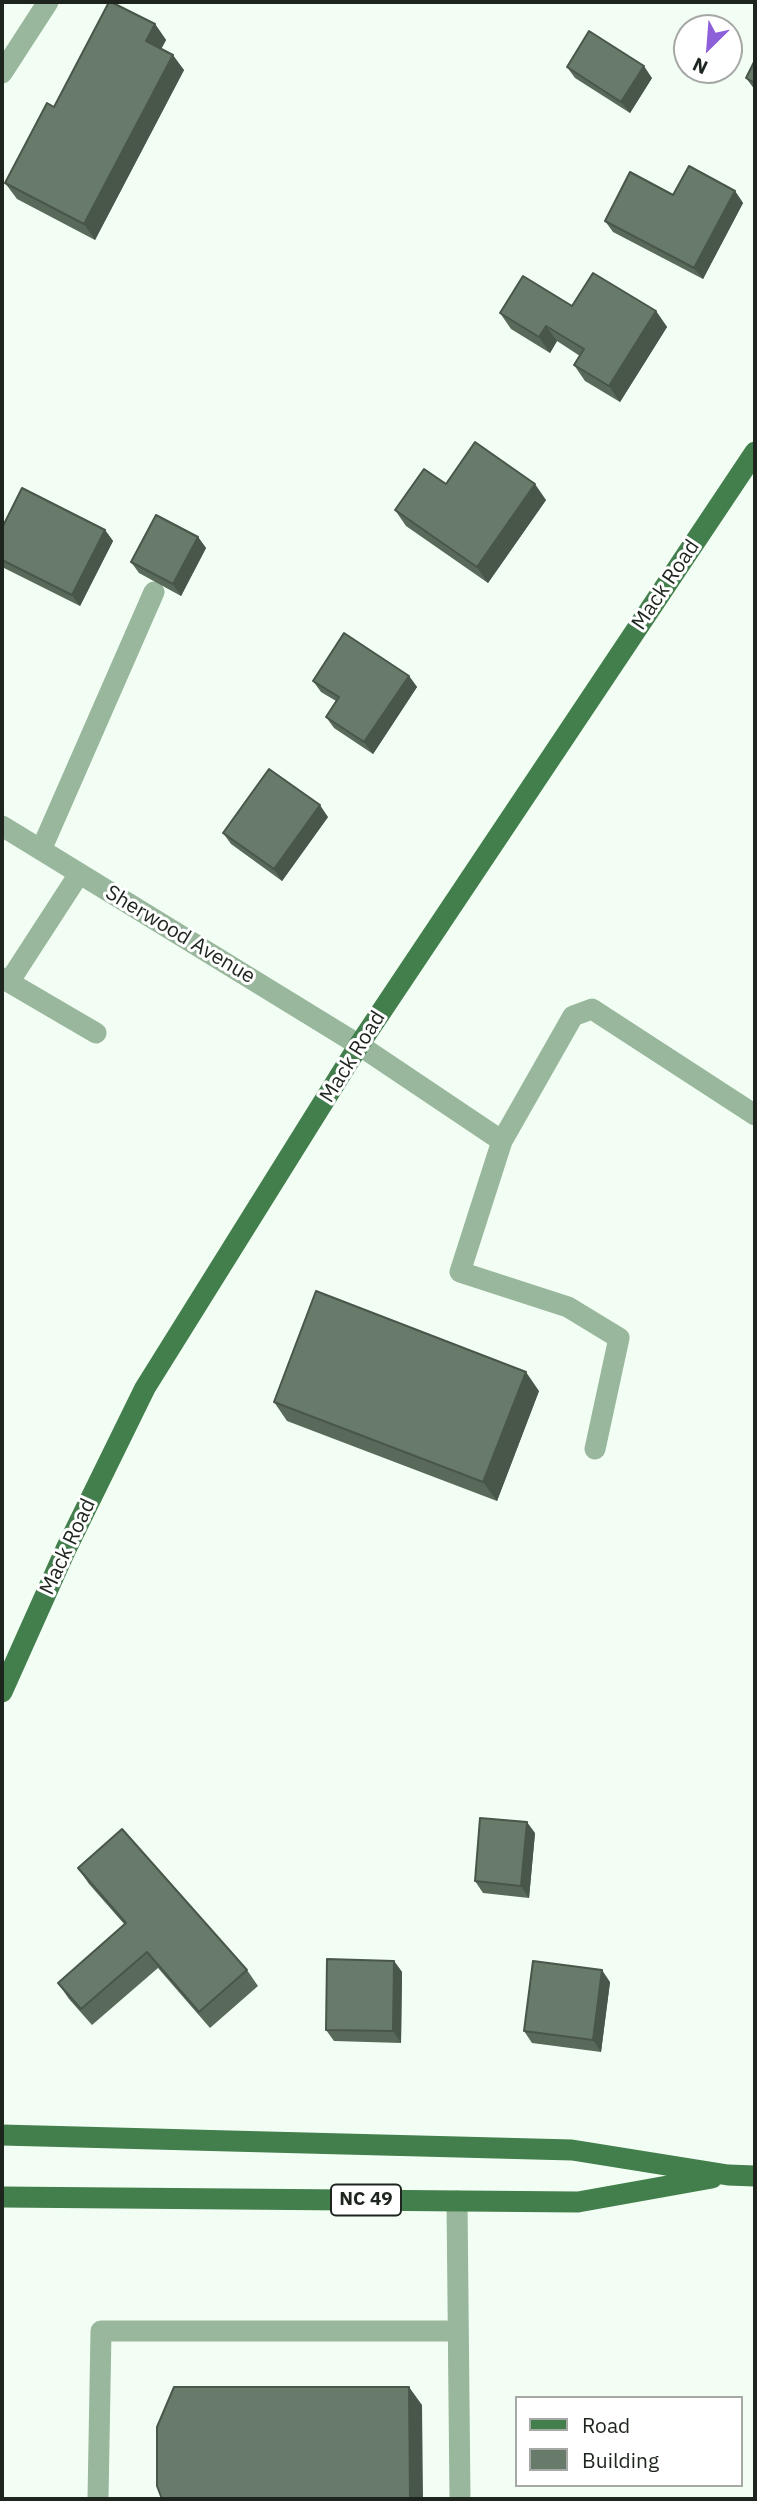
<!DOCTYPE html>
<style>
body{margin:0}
#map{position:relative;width:757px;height:2501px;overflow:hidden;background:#f2fef3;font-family:"IBM Plex Sans",sans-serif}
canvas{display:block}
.frame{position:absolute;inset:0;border:4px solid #1e251e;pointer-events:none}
.legend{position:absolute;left:515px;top:2396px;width:228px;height:91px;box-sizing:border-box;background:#fff;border:2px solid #a5a8a5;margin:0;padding:9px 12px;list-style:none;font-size:21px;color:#1e251e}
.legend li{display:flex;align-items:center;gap:14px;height:35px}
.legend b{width:35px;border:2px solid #a5a8a5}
.north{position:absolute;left:673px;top:14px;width:70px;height:70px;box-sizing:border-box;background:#fff;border:2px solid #a5a8a5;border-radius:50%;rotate:205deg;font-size:19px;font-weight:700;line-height:28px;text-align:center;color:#1e251e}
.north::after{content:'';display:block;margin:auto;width:24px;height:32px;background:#8d5fd9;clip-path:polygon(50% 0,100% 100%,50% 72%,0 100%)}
</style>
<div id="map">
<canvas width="757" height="2501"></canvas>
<div class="frame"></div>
<ul class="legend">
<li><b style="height:9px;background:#437e4d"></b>Road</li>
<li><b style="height:19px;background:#687b6a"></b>Building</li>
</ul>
<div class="north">N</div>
</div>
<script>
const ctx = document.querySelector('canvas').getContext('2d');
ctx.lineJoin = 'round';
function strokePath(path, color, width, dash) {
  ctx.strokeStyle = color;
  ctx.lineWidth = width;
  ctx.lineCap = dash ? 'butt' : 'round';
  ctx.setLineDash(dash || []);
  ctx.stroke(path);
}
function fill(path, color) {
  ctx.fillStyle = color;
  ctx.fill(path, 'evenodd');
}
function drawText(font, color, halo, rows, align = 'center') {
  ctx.font = font + ' "IBM Plex Sans",sans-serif';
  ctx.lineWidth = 6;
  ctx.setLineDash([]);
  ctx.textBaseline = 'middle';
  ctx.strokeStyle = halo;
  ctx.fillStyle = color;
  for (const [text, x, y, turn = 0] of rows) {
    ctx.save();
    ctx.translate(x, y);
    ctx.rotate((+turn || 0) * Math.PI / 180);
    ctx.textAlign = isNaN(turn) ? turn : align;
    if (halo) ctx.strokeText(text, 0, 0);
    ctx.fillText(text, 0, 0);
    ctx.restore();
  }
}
const minor = new Path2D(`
 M2 73 48 2
 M2 826 359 1045 502 1141 460 1272 568 1307 619 1338 595 1449
 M41 850 154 592
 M2 978 96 1033
 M9 982 79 874
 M502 1141 573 1016 592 1009 755 1115
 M457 2201 460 2499
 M98 2499 101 2331H458`);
const major = new Path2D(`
 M2 1692 66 1549 145 1388 359 1045 755 452
 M2 2135 572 2150 728 2175 755 2176
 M2 2197 578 2202 712 2178`);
const wall = new Path2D(`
 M155 24 166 40 161 49 184 70 95 240 17 199 5 183 54 107Z
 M755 60V90L746 78Z
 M567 67 652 78 630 113 575 78Z
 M735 191 743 203 703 279 613 232 605 221 673 195Z
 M572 306 656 311 667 327 620 402 585 381 574 365 580 356 557 341 550 353 511 329 500 313Z
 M446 484 546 500 488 583 406 526 395 510Z
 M2 528 105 530 113 541 80 606 2 567Z
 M198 537 206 548 181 596 139 573 131 562Z
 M409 676 417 687 373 754 334 728 326 717 336 701 321 692 313 681Z
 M328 817 282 881 231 844 223 833Z
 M539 1391 497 1501 287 1421 274 1402Z
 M535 1833 529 1898 483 1893 475 1881Z
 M78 1868 247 1970 258 1986 210 2028 158 1968 92 2025 69 1999 58 1983 125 1925 89 1884Z
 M394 1961 402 1972 401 2043 334 2041 326 2030Z
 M610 1982 601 2052 532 2043 524 2031Z`);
const shadedWall = new Path2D(`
 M155 24 166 40 157 57 146 41Z
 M173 55 184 70 95 240 84 224Z
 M644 66 652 78 630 113 621 102Z
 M735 191 743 203 703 279 694 268Z
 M656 311 667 327 620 402 609 386Z
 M546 326 557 341 550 353 539 337Z
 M535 484 546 500 488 583 477 567Z
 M105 530 113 541 80 606 72 595Z
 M198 537 206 548 181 596 173 584Z
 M409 676 417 687 373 754 364 742Z
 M320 805 328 817 282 881 274 869Z
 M526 1372 539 1391 497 1501 483 1482Z
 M527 1822 535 1833 529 1898 521 1886Z
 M394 1961 402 1972 401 2043 393 2031Z
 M602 1970 610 1982 601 2052 593 2040Z
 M409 2387 422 2405 423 2499H410Z`);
const building = new Path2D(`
 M109 2H111L155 24 146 41 173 55 84 224 5 183 47 103 54 107Z
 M589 31 644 66 621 102 567 67Z
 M755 60V83L746 78Z
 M689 166 735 191 694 268 605 221 630 172 673 195Z
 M593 273 656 311 609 386 574 365 584 349 546 326 539 337 500 313 523 276 572 306Z
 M475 442 535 484 477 567 395 510 424 469 446 484Z
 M22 488 105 530 72 595 2 560V528Z
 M156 515 198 537 173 584 131 562Z
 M344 633 409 676 364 742 326 717 339 697 313 681Z
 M269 769 320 805 274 869 223 833Z
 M316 1291 526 1372 483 1482 274 1402Z
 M480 1818 527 1822 521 1886 475 1881Z
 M122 1829 247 1970 199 2012 147 1952 81 2009 58 1983 126 1923 78 1868Z
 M327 1959 394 1961 393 2031 326 2030Z
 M533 1961 602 1970 593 2040 524 2031Z
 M174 2387H409L410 2499H162L157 2486V2427Z`);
const shields = [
 [366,2200,70]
];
const shieldNames = [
 ["NC 49",366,2200]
];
const streetNames = [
 ["Mack Road",666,585,-56],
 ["Sherwood Avenue",180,935,31],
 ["Mack Road",353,1057,-58],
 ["Mack Road",68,1547,-65]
];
strokePath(minor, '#98b79c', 21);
strokePath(major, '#437e4d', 21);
fill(wall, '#596a5b');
fill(shadedWall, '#49564a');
fill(building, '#687b6a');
strokePath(building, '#49564a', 2);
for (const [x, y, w] of shields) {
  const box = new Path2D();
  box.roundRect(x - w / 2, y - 15.5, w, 31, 5);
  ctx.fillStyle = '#fff';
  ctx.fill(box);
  strokePath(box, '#1e251e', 2);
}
drawText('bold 19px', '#1e251e', null, shieldNames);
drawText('21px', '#1e251e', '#fff', streetNames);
</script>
